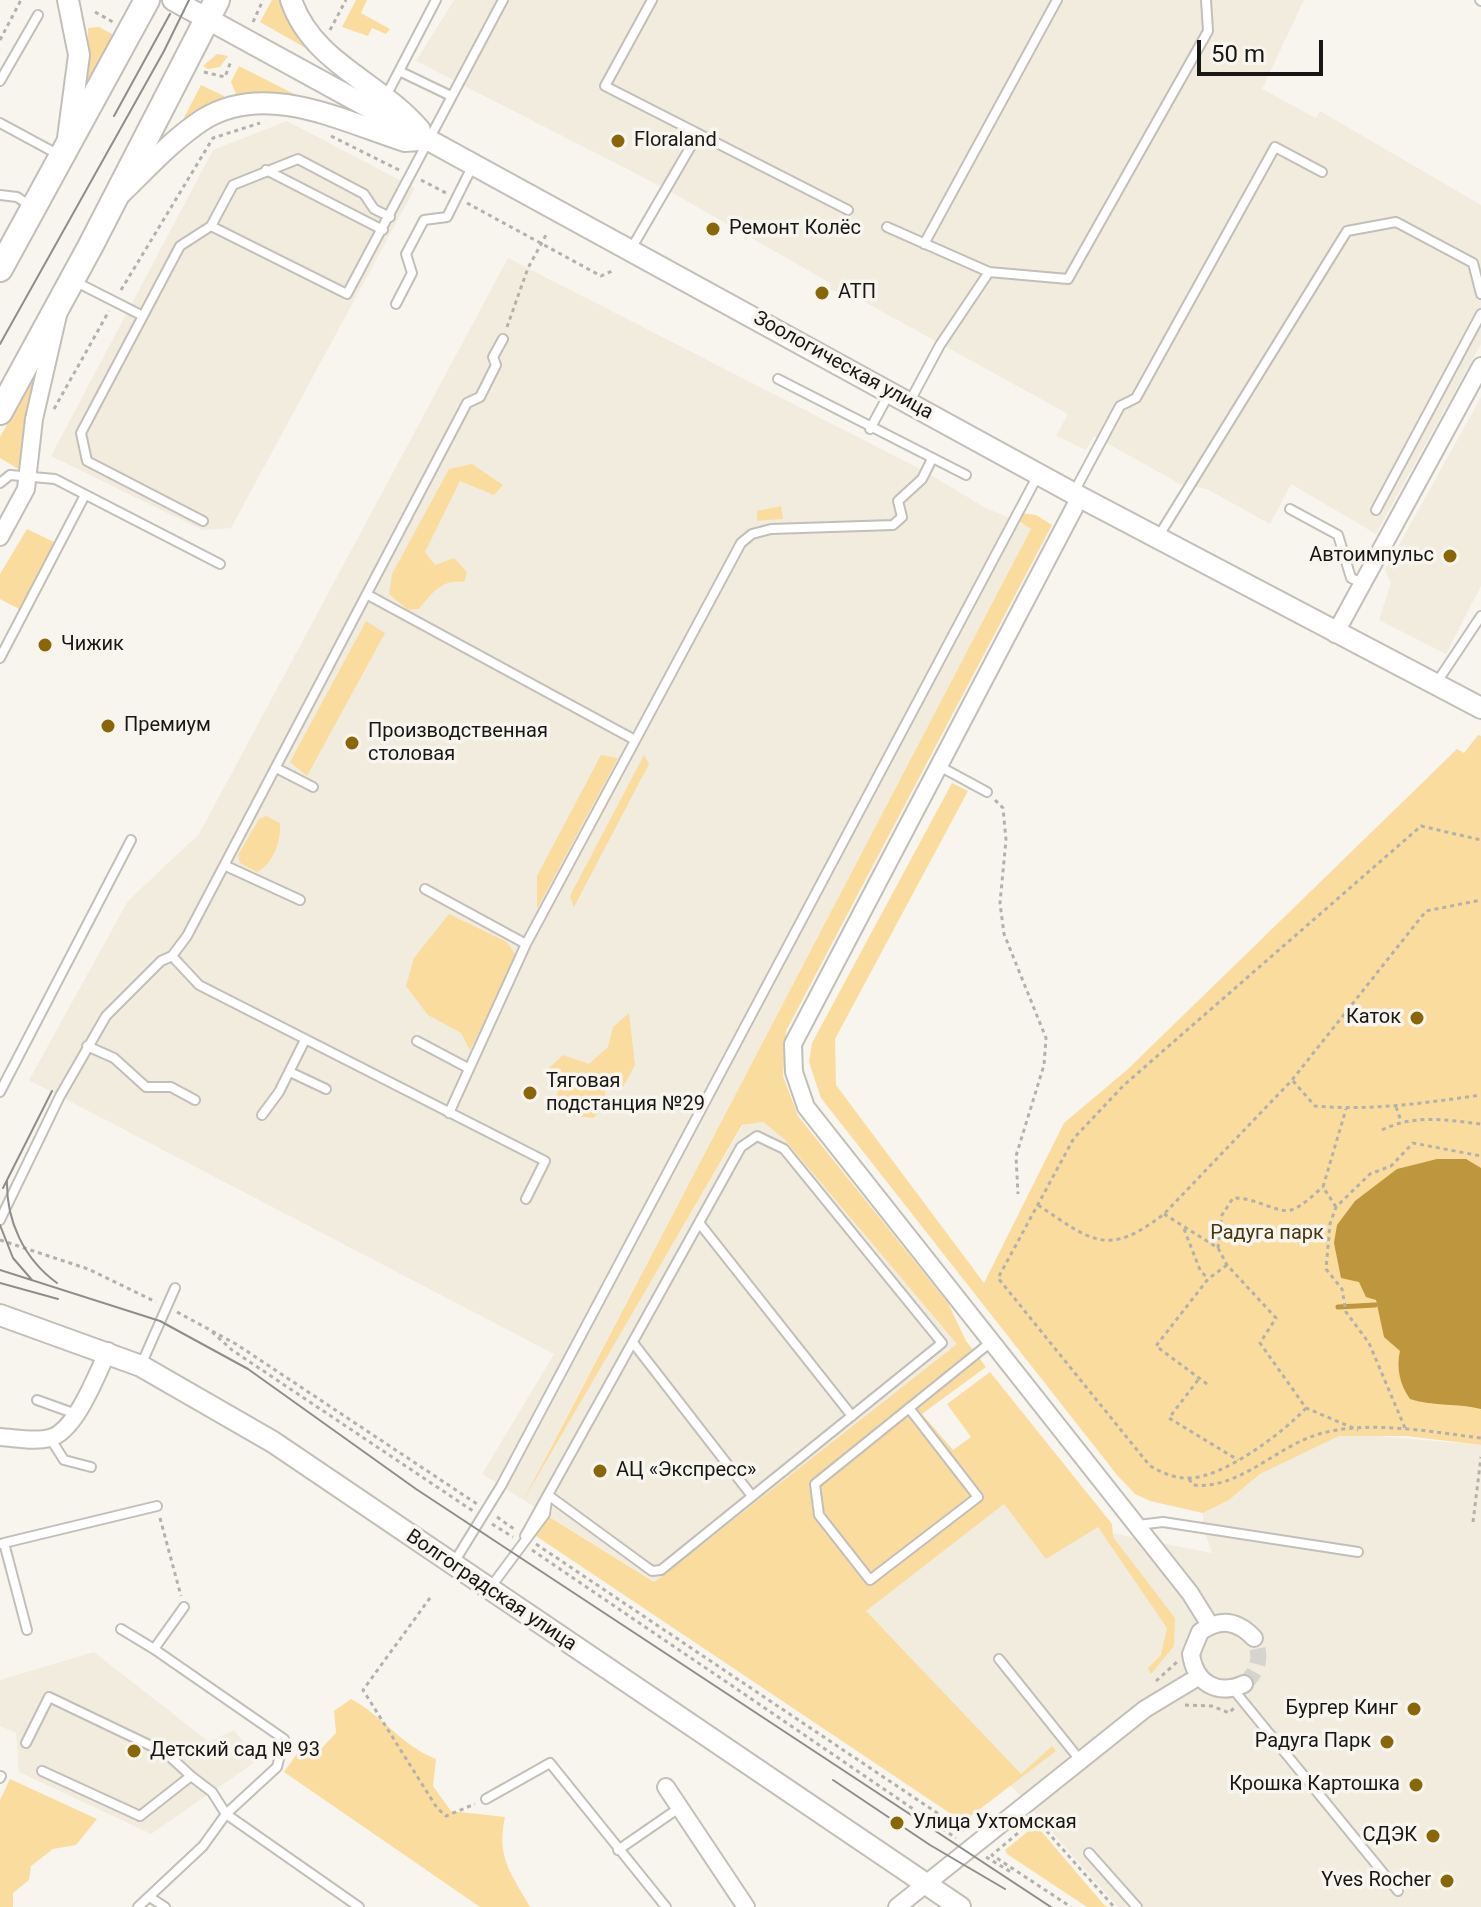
<!DOCTYPE html>
<meta charset="utf-8">
<style>
body{margin:0}
#map{position:relative;width:1481px;height:1907px;overflow:hidden;background:#f8f5ef;font-family:Roboto,sans-serif}
canvas{display:block}
.scale{position:absolute;left:1197px;top:40px;width:126px;height:36px;box-sizing:border-box;border:4px solid #181715;border-top:0;padding-left:10px;font-size:24px;line-height:28px;white-space:nowrap;color:#181715;-webkit-text-stroke:6px #f8f5ef;paint-order:stroke}
</style>
<div id="map">
<canvas width="1481" height="1907"></canvas>
<div class="scale">50 m</div>
</div>
<script>
const ctx = document.querySelector('canvas').getContext('2d');
ctx.lineJoin = 'round';
function fill(path, color) {
  ctx.fillStyle = color;
  ctx.fill(path, 'evenodd');
}
function strokePath(path, color, width, dash) {
  ctx.strokeStyle = color;
  ctx.lineWidth = width;
  ctx.lineCap = dash ? 'butt' : 'round';
  ctx.setLineDash(dash || []);
  ctx.stroke(path);
}
function drawText(font, color, halo, rows, align = 'center') {
  ctx.font = font + ' Roboto,sans-serif';
  ctx.lineWidth = 7;
  ctx.setLineDash([]);
  ctx.textBaseline = 'middle';
  ctx.strokeStyle = halo;
  ctx.fillStyle = color;
  for (const [text, x, y, turn = 0] of rows) {
    ctx.save();
    ctx.translate(x, y);
    ctx.rotate((+turn || 0) * Math.PI / 180);
    ctx.textAlign = isNaN(turn) ? turn : align;
    if (halo) ctx.strokeText(text, 0, 0);
    ctx.fillText(text, 0, 0);
    ctx.restore();
  }
}
const built = new Path2D(`
 M454 0H1304L1262 89 1316 118 1320 111 1481 205V344L1376 534 1291 484 1270 524 1207 489 1180 484 1094 436 1086 450 1056 436 1068 414 841 289 838 292 830 290V283L666 189 416 61Z
 M287 121 415 188 231 528 202 530 51 456 213 150Z
 M508 258 926 472 984 507 1032 528 534 1479 743 1125 763 1122 784 1139 958 1344 654 1582 482 1474 554 1354 29 1080 128 901 199 834Z
 M1481 397V586L1446 654 1379 620 1391 583 1385 570Z
 M1355 1434 1481 1445V1907H1118L855 1609 1049 1455 1111 1533 1212 1553 1203 1527V1513L1229 1500 1260 1474 1338 1436Z
 M94 1652 209 1742 234 1730 258 1760 151 1834 19 1772 16 1733 0 1726V1680Z`);
const green = new Path2D(`
 M272 0H280L294 27 316 54 260 22Z
 M356 0H367L361 13 390 29 386 34 372 28 368 36 342 27Z
 M99 27 114 35 81 96 88 71V28Z
 M217 54 228 56 220 67 208 69 203 66Z
 M239 66 298 96 262 93 237 97 231 82Z
 M201 85 224 96 228 105 176 133Z
 M42 363 20 470 0 458V437Z
 M472 464 503 485 494 495 460 481 425 552 435 565 454 558 467 572 464 582C442 579 431 594 419 609L408 610 389 594 392 574 449 469Z
 M781 506 783 519 757 521V511Z
 M1021 513 1036 515 1052 525 786 1031 783 1076 798 1116 948 1303 966 1341 986 1367 922 1414 953 1450 971 1437 947 1404 990 1372 1112 1524 1113 1537 1175 1618 1174 1646 1151 1674 1148 1668 1161 1655 1167 1628 1098 1527 1046 1559 1004 1504 866 1611 1021 1774 1052 1746 1056 1751 963 1822 536 1536 548 1516 654 1582 957 1344 784 1139 763 1122 742 1125 523 1501 1031 529 1017 520Z
 M27 529 54 542 21 610 0 599V574Z
 M366 621 385 633 307 776 290 762Z
 M1478 735 1481 736V1445L1406 1436H1339L1260 1474 1229 1500 1203 1513 1150 1501 1135 1494 1117 1475 821 1098 809 1062 812 1043 952 783 968 791 835 1039 836 1085 984 1283 1064 1123 1128 1069 1457 749 1464 753Z
 M601 755 618 758 537 909V876Z
 M644 755 649 764 574 907 570 896Z
 M266 816 280 823C281 841 274 863 257 872L240 863 238 855 259 819Z
 M449 914 507 942 517 957 470 1050 461 1033 428 1015 406 986 414 958Z
 M629 1013 635 1065 623 1087 610 1081 604 1088 608 1105 593 1118 565 1115 557 1095 560 1082 548 1069 563 1055 589 1064 608 1047 613 1027Z
 M351 1699C383 1716 402 1746 436 1759L433 1786 451 1811 505 1817C496 1857 511 1873 530 1907H480L284 1772 301 1748 320 1750 336 1733 334 1711Z
 M10 1779 97 1819 76 1845 53 1849 31 1866 29 1880 13 1893V1907H0V1800Z
 M1036 1825 1105 1906 1110 1907H1087L1007 1854 1005 1850Z`);
const water = new Path2D(`
 M1437 1159H1466L1481 1168V1409C1459 1403 1434 1407 1410 1399 1400 1385 1396 1368 1400 1351L1384 1337 1376 1300 1366 1297 1359 1282 1341 1278 1334 1243 1337 1225 1355 1201 1397 1169Z`);
const stream = new Path2D(`
 M1338 1307 1375 1305`);
const minorTunnel = new Path2D(`
 M1244 1684C1259 1671 1262 1656 1254 1638`);
const path = new Path2D(`
 M95 12 113 22
 M253 22 263 0
 M330 30 346 0
 M0 40 21 0
 M204 72 225 77 231 61
 M331 136 399 170
 M421 180 446 193
 M467 203 601 276 612 271
 M121 290 213 138 260 123
 M507 327 528 268 546 235
 M54 409 109 311
 M995 800 1003 808 1006 840 1000 903 1004 934 1046 1038 1044 1065 1016 1156 1018 1194
 M1293 1081 1315 1106C1371 1111 1425 1103 1481 1095
 M1396 1107 1401 1121
 M1382 1130C1414 1114 1446 1120 1481 1124
 M1038 1205C1092 1241 1107 1258 1164 1214L1292 1080 1426 911 1481 900
 M1336 1207 1323 1187 1346 1109
 M1164 1214 1218 1248 1227 1265 1276 1318 1260 1343 1306 1408 1358 1430
 M1184 1229 1200 1270 1208 1279
 M0 1240 88 1269 156 1302
 M1218 1248 1222 1215 1233 1198C1255 1197 1278 1214 1291 1210 1302 1207 1314 1194 1323 1187
 M177 1312 236 1344 477 1504
 M212 1332 232 1350 473 1511
 M1198 1380 1169 1418 1238 1460
 M1207 1384 1156 1346 1208 1279 1227 1265
 M1306 1408C1283 1433 1225 1476 1191 1478 1175 1479 1163 1473 1150 1466L998 1278 1074 1138 1124 1085 1421 826 1481 840
 M1405 1428 1369 1343 1346 1312 1342 1289 1326 1269 1330 1224 1336 1207 1370 1174 1391 1166 1413 1143 1481 1156
 M1189 1479 1193 1485C1238 1490 1275 1448 1316 1435 1365 1419 1432 1432 1481 1438
 M497 1517 514 1529
 M160 1518 181 1596
 M1473 1522 1481 1457
 M492 1524 513 1537
 M536 1544 964 1831
 M532 1550 956 1838
 M430 1598 363 1690 437 1808 446 1816 475 1804
 M1156 1681 1177 1662
 M1185 1705 1212 1706 1229 1713 1234 1708
 M1036 1819 1114 1907
 M1024 1828 992 1855 1071 1907
 M986 1857 1011 1872`);
const service = new Path2D(`
 M652 0 605 86 848 210
 M1480 0 1481 1
 M399 71 449 95
 M0 81 38 15
 M385 98 436 0
 M0 123 61 156
 M266 170 383 230
 M0 195 17 197 32 207
 M211 226 347 294 503 0
 M887 227 989 272 1068 279 1208 31 1206 0
 M924 244 1057 0
 M631 249 698 134
 M76 282 143 316
 M396 304 412 273 406 254 424 220 447 217 473 165
 M778 379 966 475
 M910 401 940 345 989 272
 M870 429 890 392
 M0 483 10 475 55 479 220 564
 M1074 492 1120 406 1136 398 1275 147 1322 172
 M1290 509 1338 535 1351 578 1362 583
 M1376 510 1481 314
 M203 521 87 461 81 433 180 246 211 226 233 185 298 159 364 194 374 209 390 217
 M1158 537 1347 231 1396 222 1473 263 1481 294
 M368 595 635 740
 M0 658 85 495
 M1437 682 1481 616
 M939 766 987 792
 M278 769 313 787
 M226 866 300 900
 M425 889 526 944
 M172 956 199 985 545 1161 526 1199
 M417 1041 468 1068
 M87 1046 114 1058 146 1087H171L195 1100
 M290 1072 326 1089
 M0 1092 131 840
 M449 1113 526 944 741 543 752 534 771 529 893 525 902 517 898 501 922 479 932 459
 M262 1115 279 1092 305 1040
 M0 1220 60 1096 106 1016 161 961 172 956 187 936 467 403 480 397 496 365 493 357 503 339
 M700 1224 852 1416
 M634 1344 752 1496
 M141 1365 175 1288
 M37 1400 76 1414
 M909 1408 978 1497 870 1580 819 1515 815 1484 991 1342
 M50 1438 64 1460 91 1467
 M1138 1525 1163 1522 1358 1552
 M525 1536 741 1147 757 1136 784 1149 942 1343 661 1570 652 1571 548 1495
 M4 1543 157 1506
 M1 1544 4 1543 27 1630
 M453 1564 501 1486 1037 477
 M490 1588 545 1514 547 1500
 M121 1629 154 1649 184 1607
 M999 1659 1080 1760
 M1233 1689 1398 1891
 M26 1743 49 1697 166 1753 191 1776
 M42 1771 140 1816 191 1776 212 1792 226 1814 359 1907
 M0 1778 1 1776
 M486 1799 550 1763 666 1907
 M618 1850 679 1808
 M1089 1853 1137 1907
 M151 1898 165 1907
 M138 1907 203 1846 226 1814 277 1767 284 1739 154 1649`);
const minor = new Path2D(`
 M1080 497 793 1044 794 1072 806 1107 1190 1593 1210 1625
 M0 537 26 489 34 419 58 315
 M1335 634 1481 366
 M0 1437C16 1438 35 1442 50 1438 76 1431 97 1374 108 1351
 M1244 1684C1217 1696 1195 1683 1191 1654L1200 1632C1220 1618 1237 1620 1254 1638
 M666 1787 746 1907
 M897 1907 1145 1709 1198 1677`);
const tertiary = new Path2D(`
 M173 0 1080 497 1481 708
 M291 0C313 64 380 82 420 130
 M68 138 79 55 68 0
 M121 193C147 168 173 139 204 119 267 81 342 121 405 141L420 140
 M0 1315 141 1366 273 1442 960 1907`);
const primary = new Path2D(`
 M0 269 147 0
 M0 412 90 247 217 0`);
const tram = new Path2D(`
 M114 116 170 14
 M0 344 164 51 189 0
 M7 1180C6 1221 24 1259 57 1283
 M3 1188 52 1091
 M0 1225 13 1258 32 1280
 M0 1270 160 1321 248 1369 416 1489 1051 1907
 M0 1283 58 1299
 M833 1780 930 1845 1005 1889`);
const markers = [
 [618,141,8,"#8a6706"],
 [713,229,8,"#8a6706"],
 [822,293,8,"#8a6706"],
 [1450,556,8,"#8a6706"],
 [45,645,8,"#8a6706"],
 [108,726,8,"#8a6706"],
 [352,743,8,"#8a6706"],
 [1417,1018,8,"#8a6706"],
 [530,1093,8,"#8a6706"],
 [600,1471,8,"#8a6706"],
 [1414,1709,8,"#8a6706"],
 [1387,1742,8,"#8a6706"],
 [134,1751,8,"#8a6706"],
 [1416,1785,8,"#8a6706"],
 [897,1823,8,"#8a6706"],
 [1433,1836,8,"#8a6706"],
 [1447,1881,8,"#8a6706"]
];
const poiNames = [
 ["Floraland",634,141],
 ["Ремонт Колёс",729,229],
 ["АТП",838,293],
 ["Автоимпульс",1434,556,"right"],
 ["Чижик",61,645],
 ["Премиум",124,726],
 ["Производственная",368,732],
 ["столовая",368,755],
 ["Каток",1401,1018,"right"],
 ["Тяговая",546,1082],
 ["подстанция №29",546,1105],
 ["АЦ «Экспресс»",616,1471],
 ["Бургер Кинг",1398,1709,"right"],
 ["Радуга Парк",1371,1742,"right"],
 ["Детский сад № 93",150,1751],
 ["Крошка Картошка",1400,1785,"right"],
 ["Улица Ухтомская",913,1823],
 ["СДЭК",1417,1836,"right"],
 ["Yves Rocher",1431,1881,"right"]
];
const streetNames = [
 ["Зоологическая улица",843,366,29],
 ["Волгоградская улица",491,1591,34]
];
const parkNames = [
 ["Радуга парк",1267,1234]
];
fill(built, '#f2ecde');
fill(green, '#fadc9f');
fill(water, '#bd963e');
strokePath(stream, '#bd963e', 5);
strokePath(minorTunnel, '#d6d4ce', 16, [16, 8]);
strokePath(service, '#c2bfb9', 12);
strokePath(minor, '#c2bfb9', 20);
strokePath(tertiary, '#c2bfb9', 24);
strokePath(primary, '#c2bfb9', 28);
strokePath(path, '#b3b1ac', 3, [4, 4]);
strokePath(service, '#fff', 8);
strokePath(minor, '#fff', 16);
strokePath(tertiary, '#fff', 20);
strokePath(primary, '#fff', 24);
strokePath(tram, '#8f8d89', 2);
for (const [x, y, r, color] of markers) {
  const dot = new Path2D();
  dot.arc(x, y, r, 0, 2 * Math.PI);
  ctx.fillStyle = color;
  ctx.fill(dot);
  strokePath(dot, '#f8f5ef', 3);
}
drawText('20px', '#181715', '#f8f5ef', poiNames, 'left');
drawText('20px', '#181715', '#f8f5ef', streetNames);
drawText('20px', '#473610', '#f8f5ef', parkNames);
</script>
